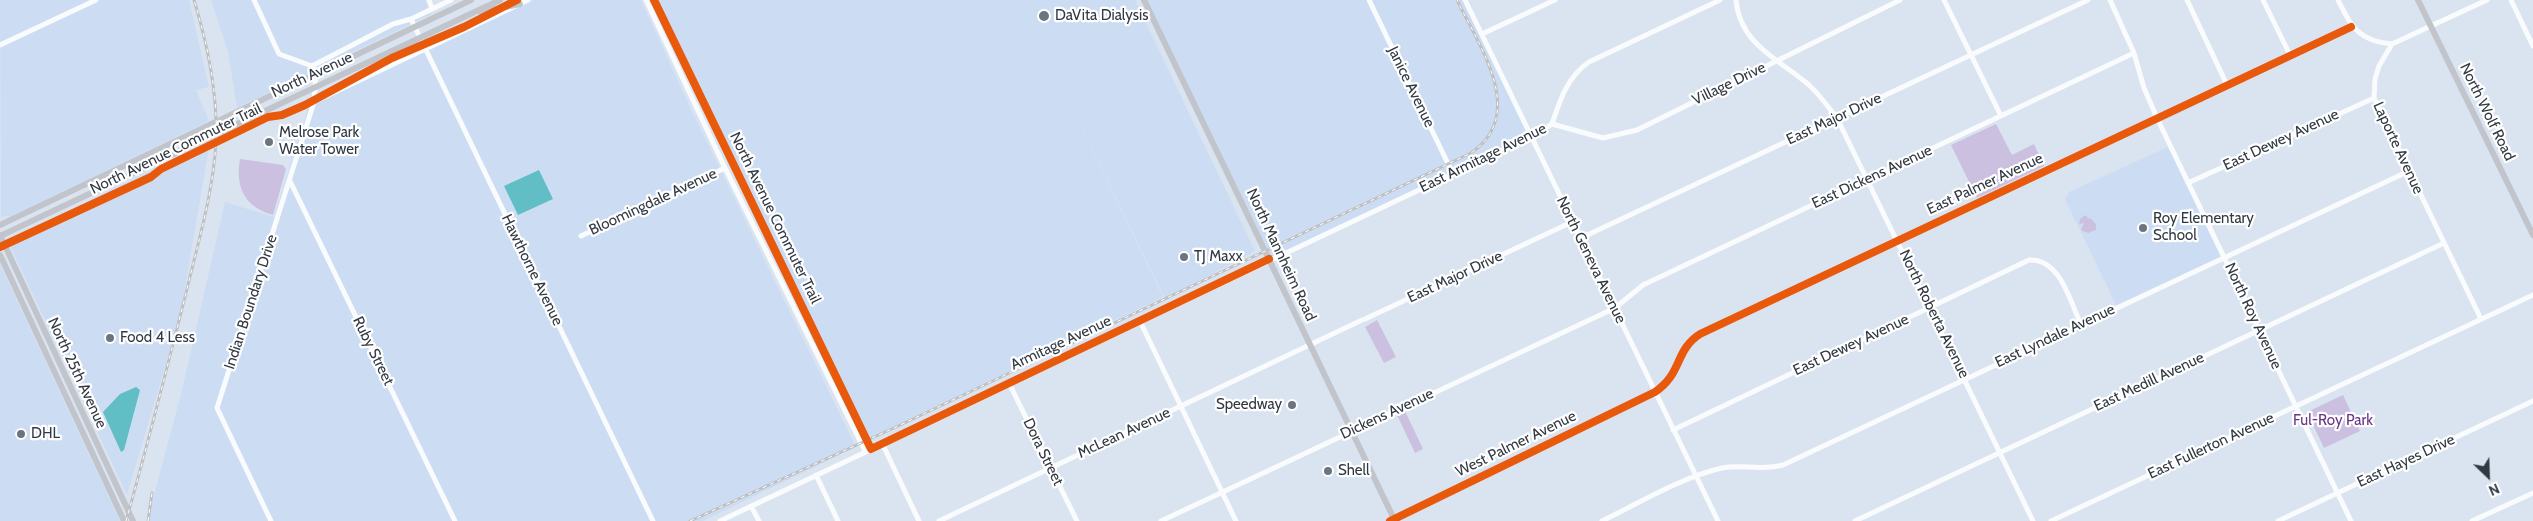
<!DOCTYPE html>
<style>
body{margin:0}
#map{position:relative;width:2533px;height:521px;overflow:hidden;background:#dae4f1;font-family:Cabin,sans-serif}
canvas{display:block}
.north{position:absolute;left:2463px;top:451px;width:50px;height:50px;-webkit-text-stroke:4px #fff;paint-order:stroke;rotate:156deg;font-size:14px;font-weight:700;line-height:20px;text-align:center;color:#313942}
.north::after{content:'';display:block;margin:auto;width:18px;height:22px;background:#313942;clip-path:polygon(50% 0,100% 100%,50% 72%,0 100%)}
</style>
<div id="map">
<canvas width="2533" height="521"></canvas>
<div class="north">N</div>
</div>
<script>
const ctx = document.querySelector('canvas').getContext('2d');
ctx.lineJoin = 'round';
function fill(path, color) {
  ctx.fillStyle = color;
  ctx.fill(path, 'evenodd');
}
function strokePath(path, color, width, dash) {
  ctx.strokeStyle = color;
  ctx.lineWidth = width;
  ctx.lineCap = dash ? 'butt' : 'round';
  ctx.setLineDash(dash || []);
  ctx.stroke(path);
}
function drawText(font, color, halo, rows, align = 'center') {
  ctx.font = font + ' Cabin,sans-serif';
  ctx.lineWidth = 4.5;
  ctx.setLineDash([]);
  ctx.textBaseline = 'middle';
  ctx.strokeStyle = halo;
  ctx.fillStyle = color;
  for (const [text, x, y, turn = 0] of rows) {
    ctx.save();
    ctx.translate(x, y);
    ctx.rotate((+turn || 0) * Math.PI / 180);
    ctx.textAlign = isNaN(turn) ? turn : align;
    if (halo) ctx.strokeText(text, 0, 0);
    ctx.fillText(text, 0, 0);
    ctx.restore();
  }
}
const built = new Path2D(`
 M0 0H189L209 87 196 90 209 121 12 216 1 217Z
 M211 0H425L432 14 237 108 228 52Z
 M534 0H641L691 109 856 447 703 521H147L181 394 225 202 274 217 310 102 432 49Z
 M657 0H1135L1255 251 1165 299 1050 62 1163 297 868 439Z
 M1144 0H1465L1531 137 1269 259Z
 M210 142 180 317 127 495 11 248 16 236Z
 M2168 147 2221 257 2116 305 2065 199 2069 192Z
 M0 264 1 266 120 521H0Z`);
const green = new Path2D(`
 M1996 124 2012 155 2034 144 2044 166 1977 198 1951 145Z
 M240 159 283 165 286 169 273 215C245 207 235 188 240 159Z
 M2086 215 2088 219 2090 218 2096 224V230L2088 233 2081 230 2084 223 2079 224 2080 219Z
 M1377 320 1396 357 1384 363 1365 327Z
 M2343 395 2360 431 2324 448 2307 412Z
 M1404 409 1423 449 1415 453 1396 413Z`);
const water = new Path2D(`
 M539 170 553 199 518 215 504 186Z
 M136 387 140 390 124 450 121 452 103 412 120 394Z`);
const minor = new Path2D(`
 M254 0 279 54 312 66 316 74 314 102 217 408 271 521
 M429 0 432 9
 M646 0 725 168 865 451
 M1369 0 1453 174
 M1465 0 1718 521
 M1736 0C1740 45 1779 59 1809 85 1820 95 1828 107 1837 118L2033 521
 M1944 0 2001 116
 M2110 0 2134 53 2144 88 2157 118 2351 521
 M2187 0 2227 85
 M2263 0 2290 55
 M2338 0C2351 27 2359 41 2392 44
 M2511 0 2533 46
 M411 19 653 521
 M1482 34 1555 0
 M0 45 96 0
 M312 66 393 24 411 19 451 0
 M314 102 528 0
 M1552 124 1603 138 1637 130 1900 0
 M290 181 455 521
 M2188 183 2374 98
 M581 236 725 168
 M1581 238 2088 0
 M1365 319 1572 222
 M2481 319 2374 98 2375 79 2379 66 2392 44 2487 0
 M1140 321 1236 521
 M1009 383 1077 521
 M1673 430 2029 260C2060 258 2070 301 2081 325
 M882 443 919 521
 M816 475 838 521
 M751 506 759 521
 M720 521 1531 137 1552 124C1560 100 1567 77 1589 62L1720 0
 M939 521 1362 320
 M1161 521 1615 308 1643 285 2134 53
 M1390 521 1655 392C1683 373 1674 351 1700 334L2351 27
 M1602 521C1639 503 1682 477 1722 468 1742 464 1761 471 1783 465L2409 171
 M1855 521 2444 243
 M2051 521 2533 295
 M2278 521 2533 401
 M2472 521 2533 493`);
const major = new Path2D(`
 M1144 0 1395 521
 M2418 0 2533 235
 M481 12 520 4
 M0 225 471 0
 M0 235 133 521
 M0 236 500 0
 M0 255 124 521`);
const rail = new Path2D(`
 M126 521C147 447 166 372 185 297 197 246 213 195 216 142 218 93 208 46 194 0
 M148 521 152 493
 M690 521 896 427 1471 153C1528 114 1479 46 1457 0`);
const cycleway = new Path2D(`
 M654 0 871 449 1269 259
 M0 247 151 177 161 169 268 117 282 115 305 105 392 58 464 27 517 0
 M1390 521 1655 392C1683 373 1674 351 1700 334L2351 27`);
const markers = [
 [1044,16,6,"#6c757f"],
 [269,142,5,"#6c757f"],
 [2143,228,5,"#6c757f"],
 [1184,257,5,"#6c757f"],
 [110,338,5,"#6c757f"],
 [1292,405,5,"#6c757f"],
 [21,434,5,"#6c757f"],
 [1328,471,5,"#6c757f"]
];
const poiNames = [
 ["DaVita Dialysis",1055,16],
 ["Melrose Park",279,133],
 ["Water Tower",279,150],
 ["Roy Elementary",2153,219],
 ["School",2153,236],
 ["TJ Maxx",1194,257],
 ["Food 4 Less",120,338],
 ["Speedway",1282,405,"right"],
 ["DHL",31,434],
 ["Shell",1338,471]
];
const streetNames = [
 ["North Avenue",312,75,-25],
 ["Village Drive",1729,84,-26],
 ["Janice Avenue",1411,87,64],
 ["North Wolf Road",2487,112,64],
 ["East Major Drive",1834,119,-25],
 ["East Dewey Avenue",2281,140,-25],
 ["Laporte Avenue",2398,148,65],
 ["North Avenue Commuter Trail",176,149,-26],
 ["East Armitage Avenue",1483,158,-26],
 ["East Dickens Avenue",1872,177,-25],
 ["East Palmer Avenue",1985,184,-25],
 ["Bloomingdale Avenue",653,202,-25],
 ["North Avenue Commuter Trail",775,218,64],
 ["North Mannheim Road",1281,255,65],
 ["North Geneva Avenue",1591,260,64],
 ["Hawthorne Avenue",532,270,64],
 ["East Major Drive",1455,277,-25],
 ["Indian Boundary Drive",251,302,-72],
 ["North Roberta Avenue",1934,314,64],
 ["North Roy Avenue",2253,316,65],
 ["East Lyndale Avenue",2055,336,-25],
 ["Armitage Avenue",1061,343,-25],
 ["East Dewey Avenue",1851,345,-25],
 ["Ruby Street",373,351,64],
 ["North 25th Avenue",77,373,65],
 ["East Medill Avenue",2149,382,-25],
 ["Dickens Avenue",1387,414,-25],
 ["McLean Avenue",1124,433,-25],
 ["West Palmer Avenue",1516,444,-26],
 ["East Fullerton Avenue",2211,446,-25],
 ["Dora Street",1043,452,64],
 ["East Hayes Drive",2406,461,-25]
];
const parkNames = [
 ["Ful-Roy Park",2333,421]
];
fill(built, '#ccddf3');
fill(green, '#cbc0e0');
fill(water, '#60bec4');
strokePath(minor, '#f9fbfd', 5);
strokePath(major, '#c1c5cb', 6);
strokePath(rail, '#bec0c3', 3);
strokePath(rail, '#fff', 1, [4]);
strokePath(cycleway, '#e8590c', 8);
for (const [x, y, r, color] of markers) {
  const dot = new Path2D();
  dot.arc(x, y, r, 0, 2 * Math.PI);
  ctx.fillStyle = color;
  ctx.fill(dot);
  strokePath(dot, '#fff', 2);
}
drawText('15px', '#313942', '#fff', poiNames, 'left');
drawText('15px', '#313942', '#fff', streetNames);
drawText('15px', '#683587', '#fff', parkNames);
</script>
